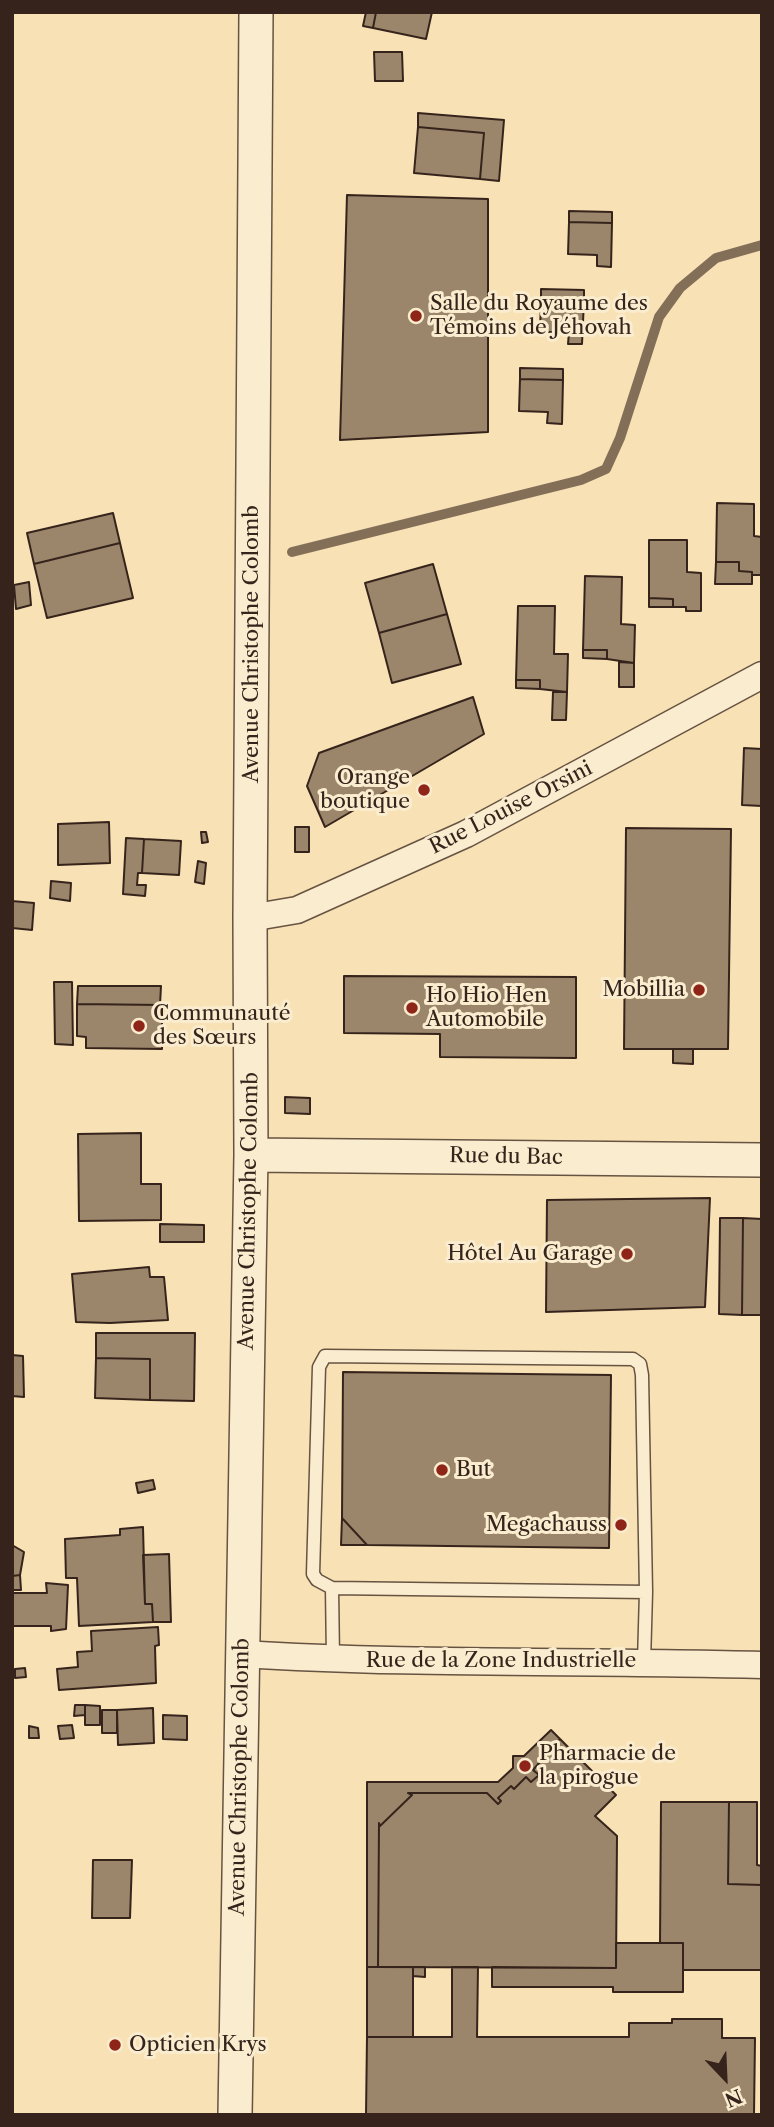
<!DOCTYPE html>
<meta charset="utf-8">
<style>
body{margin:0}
#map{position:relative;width:774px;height:2127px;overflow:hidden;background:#f8e1b4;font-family:"Libre Caslon Text",serif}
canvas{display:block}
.frame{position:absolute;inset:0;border:14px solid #36241c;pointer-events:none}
.north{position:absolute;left:690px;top:2043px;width:70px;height:70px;-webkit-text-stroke:5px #faecce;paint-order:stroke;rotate:157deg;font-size:19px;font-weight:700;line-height:28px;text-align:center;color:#36241c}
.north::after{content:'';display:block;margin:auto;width:24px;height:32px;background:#36241c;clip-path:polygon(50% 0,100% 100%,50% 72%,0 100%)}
</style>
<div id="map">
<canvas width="774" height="2127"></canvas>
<div class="frame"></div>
<div class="north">N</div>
</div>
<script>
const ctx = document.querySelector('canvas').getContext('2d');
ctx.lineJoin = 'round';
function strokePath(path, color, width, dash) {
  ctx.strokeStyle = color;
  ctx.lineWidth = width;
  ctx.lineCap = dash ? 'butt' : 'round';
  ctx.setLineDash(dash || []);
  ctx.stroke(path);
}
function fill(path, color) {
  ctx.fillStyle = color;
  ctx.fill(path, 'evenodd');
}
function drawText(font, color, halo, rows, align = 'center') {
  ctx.font = font + ' "Libre Caslon Text",serif';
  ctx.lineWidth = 6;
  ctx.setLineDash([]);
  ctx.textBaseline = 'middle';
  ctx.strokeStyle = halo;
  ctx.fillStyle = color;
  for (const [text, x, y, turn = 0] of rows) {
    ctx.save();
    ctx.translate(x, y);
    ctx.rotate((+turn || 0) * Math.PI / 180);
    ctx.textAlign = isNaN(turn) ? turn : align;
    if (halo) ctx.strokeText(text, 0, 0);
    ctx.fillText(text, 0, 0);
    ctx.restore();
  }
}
const stream = new Path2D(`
 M292 552 581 480 606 469 620 438 659 317 680 288 716 258 762 245`);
const building = new Path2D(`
 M366 12H376L373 28 363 26Z
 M376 12H432L426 39 373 28Z
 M374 52H402L403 81H375Z
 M418 113 504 120 499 181 480 179 484 133 418 127Z
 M418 127 484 133 480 179 414 173Z
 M347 195 488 199V432L340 440Z
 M569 211 612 212V223L569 222Z
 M569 222 612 223 611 267 597 266V255L568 254Z
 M541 289 584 290V300H541Z
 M541 300H584L582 344H568L569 332H540Z
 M520 368 563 369V380L520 379Z
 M520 379 563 380 562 424 547 423 548 412 519 411Z
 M717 503 754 504V536L762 537V575H752V572L739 571V562H716Z
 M113 513 120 543 34 564 27 533Z
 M649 540H687V572L701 573V611H686V607H673V599L649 598Z
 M120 543 133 598 47 618 34 564Z
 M716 562H739V571L752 572V584H715Z
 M433 564 447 614 379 633 365 583Z
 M585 576 622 577 621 624 635 625 634 663 607 659V650H583Z
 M29 582 31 605 16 609 14 585Z
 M649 598 673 599V607H649Z
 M518 606H555L554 654H568L567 692 540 689V680H516Z
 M447 614 461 664 392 683 379 633Z
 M583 650H607V659L583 658Z
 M619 662 634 663V687H619Z
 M516 680H540V689L516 688Z
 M553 692H567L566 720H552Z
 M473 697 484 734 325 827 307 786 319 753Z
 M744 748 762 749V806L742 805Z
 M109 822 110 863 58 865V824Z
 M295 827H309V852H295Z
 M626 828 731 829 728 1049H624Z
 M201 832H206L208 842 202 843Z
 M126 838 144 839 142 873H138L137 885H146L145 896 123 894Z
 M144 839 181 841 179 875 142 873Z
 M198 861 206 863 204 884 195 882Z
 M51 881 71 883 70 901 50 898Z
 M12 901 34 903 32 930 12 928Z
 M344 976 576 977V1058L440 1057V1034L344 1033Z
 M54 982H72L73 1045 55 1044Z
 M78 986H161L160 1005 77 1004Z
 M77 1004 162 1005V1049L86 1048V1037L77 1036Z
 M673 1049H693V1064L673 1063Z
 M285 1097 310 1098V1114L285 1113Z
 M141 1133V1184H161V1220L79 1221 78 1134Z
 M710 1198 705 1307 546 1312 547 1200Z
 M720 1218H743L742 1315 719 1314Z
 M743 1218 762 1219V1315H742Z
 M160 1224 204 1225V1242H160Z
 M149 1267 150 1277H164L168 1320 110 1323 76 1322 72 1274Z
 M96 1333H195L194 1401 150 1400V1359L96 1358Z
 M12 1355 23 1356 24 1397 12 1396Z
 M96 1358 150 1359V1400L95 1398Z
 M343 1372 611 1375 609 1548 367 1545 342 1518Z
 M153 1480 155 1489 138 1493 136 1483Z
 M342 1518 367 1545H341Z
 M143 1527 145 1604H152L153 1622 79 1626 77 1578H66L65 1539 120 1535V1529Z
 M12 1545 24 1552 20 1575 12 1576Z
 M169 1554 171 1622H153L152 1604H145L143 1555Z
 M20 1575 21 1590H12V1576Z
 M46 1583 68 1585 66 1629 51 1631V1626H12L13 1593H47Z
 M158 1627 159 1645 155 1646 156 1683 59 1690 57 1669 78 1667 77 1652 92 1651 91 1631Z
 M25 1668 26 1677 15 1678V1669Z
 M75 1705H85V1715L74 1716Z
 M85 1705 100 1706V1725H85Z
 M153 1708 154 1743 118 1745 117 1710Z
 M102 1710H117V1733H102Z
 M163 1715 187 1716V1740L163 1739Z
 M72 1725 74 1738 60 1739 58 1726Z
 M29 1726 38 1728 39 1738H29Z
 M551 1730 560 1739 533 1770 539 1775 531 1782 526 1777 514 1789 511 1786 498 1798 501 1801 498 1804 487 1793H408L412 1795 380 1826 379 1823 378 1967H367V1782H498L513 1768V1756H524Z
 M560 1739 616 1795 595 1816 617 1836 616 1968 378 1967 379 1823 380 1826 412 1795 408 1793H487L498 1804 501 1801 498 1798 511 1786 514 1789 526 1777 531 1782 539 1775 533 1770Z
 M661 1802H729L728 1884 762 1885V1970H683V1943H660Z
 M729 1802H757V1865L762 1866V1885L728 1884Z
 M93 1860H132L130 1918H92Z
 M616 1943H683V1992H613V1987H492V1967L616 1968Z
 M367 1967H413V2037H367Z
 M413 1967H425V1977L413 1976Z
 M452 1967H478L477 2037H629V2023H672V2019H722V2038H755L754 2115H366L367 2037H452Z`);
const service = new Path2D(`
 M332 1588 646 1592
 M333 1659 332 1588 317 1580 313 1574 319 1367 325 1356 633 1359 640 1364 642 1375 646 1592 644 1662`);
const minor = new Path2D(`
 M250 918 297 910 466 834 762 675
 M241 1654C415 1665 588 1660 762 1665`);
const tertiary = new Path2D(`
 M251 1155 762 1160
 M235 2115 251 1155 250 918 256 12`);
const markers = [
 [416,316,7,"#8f2418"],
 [424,790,7,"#8f2418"],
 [699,990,7,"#8f2418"],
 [412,1008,7,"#8f2418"],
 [139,1026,7,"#8f2418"],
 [627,1254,7,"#8f2418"],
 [442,1470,7,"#8f2418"],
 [621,1525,7,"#8f2418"],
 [525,1766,7,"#8f2418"],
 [115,2045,7,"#8f2418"]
];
const poiNames = [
 ["Salle du Royaume des",430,304],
 ["Témoins de Jéhovah",430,328],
 ["Orange",410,778,"right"],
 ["boutique",410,802,"right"],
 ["Mobillia",685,990,"right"],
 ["Ho Hio Hen",426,996],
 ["Automobile",426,1020],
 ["Communauté",153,1014],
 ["des Sœurs",153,1038],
 ["Hôtel Au Garage",613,1254,"right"],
 ["But",456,1470],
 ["Megachauss",607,1525,"right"],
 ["Pharmacie de",539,1754],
 ["la pirogue",539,1778],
 ["Opticien Krys",129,2045]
];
const streetNames = [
 ["Avenue Christophe Colomb",252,644,-90],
 ["Rue Louise Orsini",511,808,-27],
 ["Rue du Bac",506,1157,1],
 ["Avenue Christophe Colomb",249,1211,-89],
 ["Rue de la Zone Industrielle",501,1661],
 ["Avenue Christophe Colomb",240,1777,-89]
];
strokePath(stream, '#836f58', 10);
fill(building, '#9b866b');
strokePath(building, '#36241c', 2);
strokePath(service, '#665342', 15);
strokePath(minor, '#665342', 29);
strokePath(tertiary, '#665342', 36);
strokePath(service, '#faecce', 12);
strokePath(minor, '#faecce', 26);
strokePath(tertiary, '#faecce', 33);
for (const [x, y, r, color] of markers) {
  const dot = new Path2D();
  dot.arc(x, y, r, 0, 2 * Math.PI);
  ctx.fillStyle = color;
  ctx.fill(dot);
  strokePath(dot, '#faecce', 2.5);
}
drawText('21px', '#36241c', '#faecce', poiNames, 'left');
drawText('21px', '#36241c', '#faecce', streetNames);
</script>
